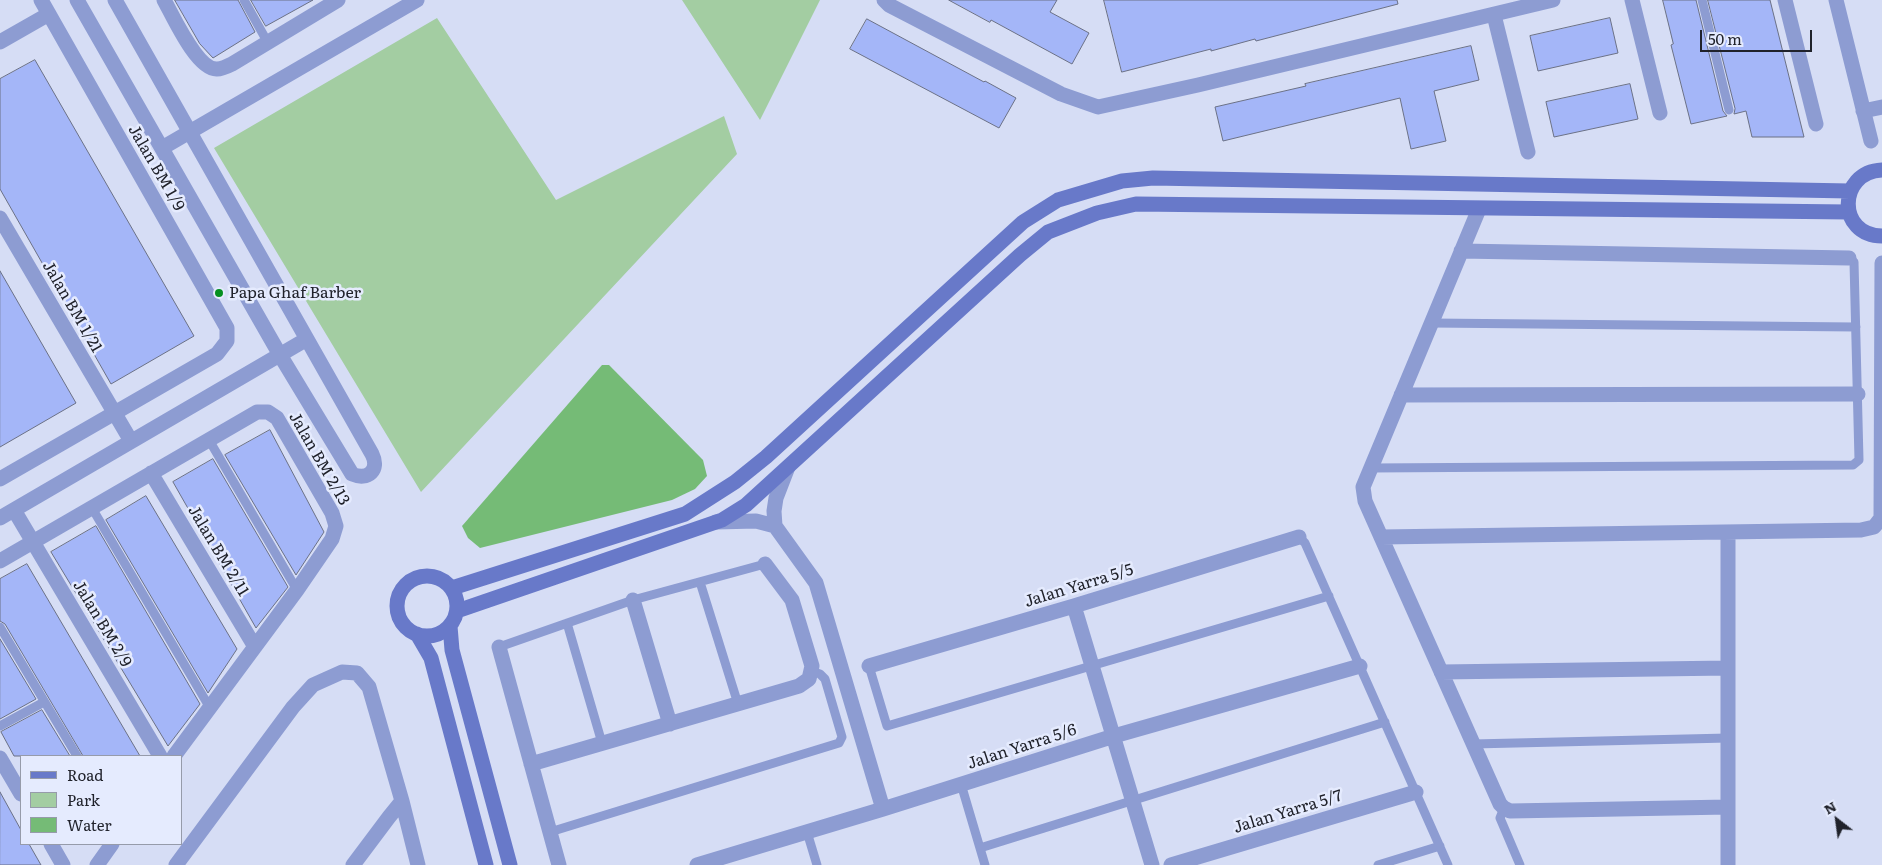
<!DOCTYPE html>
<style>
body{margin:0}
#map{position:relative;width:1882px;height:865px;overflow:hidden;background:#d6ddf5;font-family:Literata,serif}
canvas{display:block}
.legend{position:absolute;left:20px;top:755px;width:162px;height:90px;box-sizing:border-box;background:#e5ebfe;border:1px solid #969baa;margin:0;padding:6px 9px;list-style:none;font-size:15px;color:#20222b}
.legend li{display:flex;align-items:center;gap:10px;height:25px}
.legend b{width:25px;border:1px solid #969baa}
.north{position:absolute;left:1812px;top:795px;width:50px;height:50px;-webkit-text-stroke:4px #e5ebfe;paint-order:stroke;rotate:330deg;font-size:14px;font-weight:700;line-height:20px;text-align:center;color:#20222b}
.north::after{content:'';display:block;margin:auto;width:18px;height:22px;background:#20222b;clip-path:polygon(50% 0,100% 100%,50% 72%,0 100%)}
.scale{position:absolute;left:1700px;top:30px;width:112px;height:22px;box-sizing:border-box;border:2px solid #20222b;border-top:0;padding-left:6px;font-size:15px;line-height:18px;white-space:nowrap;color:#20222b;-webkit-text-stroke:4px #e5ebfe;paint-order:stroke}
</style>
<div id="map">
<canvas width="1882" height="865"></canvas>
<ul class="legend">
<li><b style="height:6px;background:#6879c9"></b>Road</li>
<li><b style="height:14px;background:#a3cda2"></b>Park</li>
<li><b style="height:14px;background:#75bb76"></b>Water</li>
</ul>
<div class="north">N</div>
<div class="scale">50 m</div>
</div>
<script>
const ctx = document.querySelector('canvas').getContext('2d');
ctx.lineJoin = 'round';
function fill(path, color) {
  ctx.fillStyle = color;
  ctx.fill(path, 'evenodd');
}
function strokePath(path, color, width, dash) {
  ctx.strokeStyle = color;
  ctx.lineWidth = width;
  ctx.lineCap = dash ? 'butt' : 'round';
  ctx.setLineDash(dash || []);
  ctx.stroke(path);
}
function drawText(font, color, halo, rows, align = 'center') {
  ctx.font = font + ' Literata,serif';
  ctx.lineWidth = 5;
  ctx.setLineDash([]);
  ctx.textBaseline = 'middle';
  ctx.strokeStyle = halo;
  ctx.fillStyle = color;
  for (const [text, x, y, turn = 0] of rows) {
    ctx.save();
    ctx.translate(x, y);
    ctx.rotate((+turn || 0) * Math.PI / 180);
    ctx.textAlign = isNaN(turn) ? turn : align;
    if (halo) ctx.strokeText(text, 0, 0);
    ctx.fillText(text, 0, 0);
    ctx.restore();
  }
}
const green = new Path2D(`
 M682 0H820L760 120Z
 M437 18 556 200 724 116 737 154 421 492 214 148Z`);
const water = new Path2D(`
 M602 365H609L703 460 707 476 695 489 672 500 480 548 468 538 462 526Z`);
const building = new Path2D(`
 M175 0H238L255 32 213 58 200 44Z
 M251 0H313L266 26Z
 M949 0H1057L1050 12 1089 33 1072 64 991 20 990 22Z
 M1104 0H1397L1398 4 1256 41 1255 39 1211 51V49L1122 72Z
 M1663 0H1696L1723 111 1727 116 1691 124 1671 45 1673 44Z
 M1708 0H1770L1804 137H1752L1746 111 1734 114 1735 109Z
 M1610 18 1618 53 1538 71 1530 36Z
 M867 19 984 82 985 81 1016 98 999 128 850 49Z
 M1471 46 1479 80 1434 91 1446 141 1411 149 1400 98 1223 141 1215 107 1306 86 1305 84Z
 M35 60 194 336 111 384 0 189V79Z
 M1630 84 1638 119 1554 137 1546 102Z
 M0 271 76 403 0 447Z
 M270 430 324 532 296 575 225 455Z
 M213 459 288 587 256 628 173 482Z
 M146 496 237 649 208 693 106 520Z
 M96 526 200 704 168 746 51 552Z
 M27 564 140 756H83L5 624 0 621V579Z
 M0 639 36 699 0 719Z
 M42 710 70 756H14L1 732Z
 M0 792 21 830V844H29L41 865H0Z`);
const lane = new Path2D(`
 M244 0 268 43
 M1702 0 1729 110
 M1431 323 1856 327
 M209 440 297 590
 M1371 468 1853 465 1859 460 1854 262 1849 258
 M92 508 210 708
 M1299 537 1305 543 1448 865
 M700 582 738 704
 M567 623 602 743
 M0 627 77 756
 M499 647 633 600 765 564
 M869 666 887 726 1329 596
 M0 726 44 702
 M1473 744 1728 738
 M961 784 985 865
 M1504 808 1500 818 1520 865
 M550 832 839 743 842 737 825 679 820 674 811 671
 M807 832 817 865
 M980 848 1385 722
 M1378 865 1440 846`);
const street = new Path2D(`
 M77 0 280 355 352 474C368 481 380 470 372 454L115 0
 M164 0C173 16 197 70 217 69 222 69 228 66 232 64L338 0
 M884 0 889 5 1061 94 1098 107 1198 85 1553 0
 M1632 0 1660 113
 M1785 0 1816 124
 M1836 0 1871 141
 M1494 15 1528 152
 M0 42 49 14
 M1863 111 1882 107
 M162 148 417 0
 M1479 209 1363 487 1365 501 1500 804 1504 808 1510 811 1728 807
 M0 218 131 441
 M1461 251 1849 258
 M1401 395 1858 394
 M788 467 776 498 774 511 775 526 816 583 883 809
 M151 473 255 647
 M0 479 217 354 227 341V328L41 0
 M14 510 160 756
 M0 518 307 339
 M716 522 756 521 775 526
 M1381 537 1861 530 1874 527 1881 518 1882 263
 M0 561 257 412H268L277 418 332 513 336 526 332 539 297 590 174 756
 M633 600 670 724
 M1074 606 1152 865
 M499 647 559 865
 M869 666 1074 606 1299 537
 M1441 672 1728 668
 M0 758 21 794
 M531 764 799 686 809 679 812 666 792 600 765 564
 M402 801 418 865
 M51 844 63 865
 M97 865 112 844
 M176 865 293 707 313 685 342 672 357 673 369 687 402 801 389 817 353 865
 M697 865 883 809 1114 736 1360 666
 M1171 865 1416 792
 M1728 865V532`);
const secondary = new Path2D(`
 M1882 170C1837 172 1837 236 1882 236
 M397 606a30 30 0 1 1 60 0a30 30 0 1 1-60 0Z
 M452 588 685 514 735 482 766 457 1023 222 1058 200 1122 181 1153 178 1850 191
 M457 611 722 520 746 505 1020 255 1048 232 1097 213 1136 204 1849 212
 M450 626 452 650 510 865
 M417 634 431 658 486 865`);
const markers = [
 [219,293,5,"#058f20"]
];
const streetNames = [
 ["Jalan BM 1/9",156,168,60],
 ["Jalan BM 1/21",72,307,60],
 ["Jalan BM 2/13",319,459,60],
 ["Jalan BM 2/11",218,551,59],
 ["Jalan Yarra 5/5",1079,586,-17],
 ["Jalan BM 2/9",102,624,59],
 ["Jalan Yarra 5/6",1022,747,-18],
 ["Jalan Yarra 5/7",1288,812,-17]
];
const poiNames = [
 ["Papa Ghaf Barber",229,293]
];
fill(green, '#a3cda2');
fill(water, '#75bb76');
fill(building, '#a4b6f8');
strokePath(building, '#6b7186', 1);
strokePath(lane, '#8d9cd2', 9);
strokePath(street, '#8d9cd2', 15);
strokePath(secondary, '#6879c9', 15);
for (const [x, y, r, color] of markers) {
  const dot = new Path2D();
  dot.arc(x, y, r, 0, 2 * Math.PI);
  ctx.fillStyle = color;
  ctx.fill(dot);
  strokePath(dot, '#e5ebfe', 2);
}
drawText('16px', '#20222b', '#e5ebfe', streetNames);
drawText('16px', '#20222b', '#e5ebfe', poiNames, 'left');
</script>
